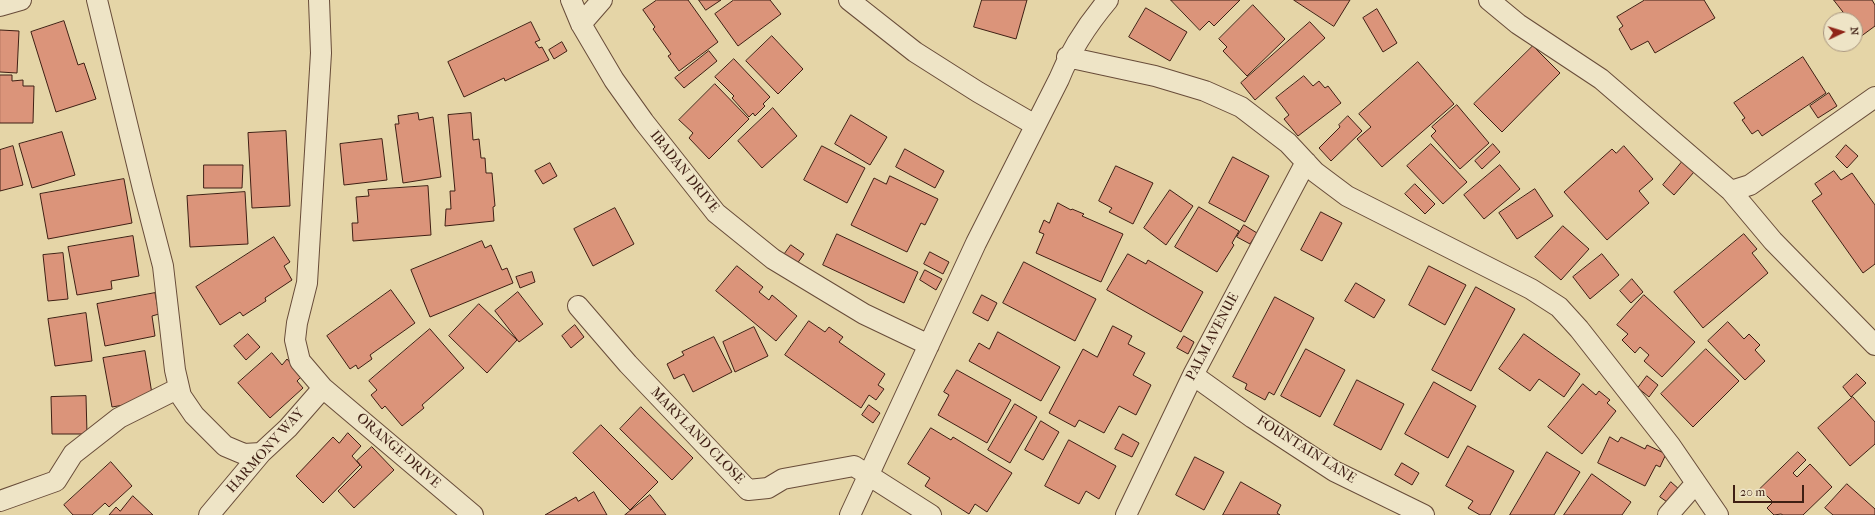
<!DOCTYPE html>
<style>
body{margin:0}
#map{position:relative;width:1875px;height:515px;overflow:hidden;background:#e5d5a7;font-family:"IM FELL French Canon",serif}
canvas{display:block}
.north{position:absolute;left:1823px;top:12px;width:40px;height:40px;box-sizing:border-box;background:#eee4c6;border:1px solid #a8957f;border-radius:50%;rotate:86deg;font-size:11px;font-weight:700;line-height:16px;text-align:center;color:#3f1f14}
.north::after{content:'';display:block;margin:auto;width:14px;height:18px;background:#8f2418;clip-path:polygon(50% 0,100% 100%,50% 72%,0 100%)}
.scale{position:absolute;left:1733px;top:485px;width:71px;height:18px;box-sizing:border-box;border:2px solid #3f1f14;border-top:0;padding-left:5px;font-size:12px;line-height:14px;white-space:nowrap;color:#3f1f14;-webkit-text-stroke:3px #eee4c6;paint-order:stroke}
</style>
<div id="map">
<canvas width="1875" height="515"></canvas>
<div class="north">N</div>
<div class="scale">20 m</div>
</div>
<script>
const ctx = document.querySelector('canvas').getContext('2d');
ctx.lineJoin = 'round';
function fill(path, color) {
  ctx.fillStyle = color;
  ctx.fill(path, 'evenodd');
}
function strokePath(path, color, width, dash) {
  ctx.strokeStyle = color;
  ctx.lineWidth = width;
  ctx.lineCap = dash ? 'butt' : 'round';
  ctx.setLineDash(dash || []);
  ctx.stroke(path);
}
function drawText(font, color, halo, rows, align = 'center') {
  ctx.font = font + ' "IM FELL French Canon",serif';
  ctx.lineWidth = 3;
  ctx.setLineDash([]);
  ctx.textBaseline = 'middle';
  ctx.strokeStyle = halo;
  ctx.fillStyle = color;
  for (const [text, x, y, turn = 0] of rows) {
    ctx.save();
    ctx.translate(x, y);
    ctx.rotate((+turn || 0) * Math.PI / 180);
    ctx.textAlign = isNaN(turn) ? turn : align;
    if (halo) ctx.strokeText(text, 0, 0);
    ctx.fillText(text, 0, 0);
    ctx.restore();
  }
}
const building = new Path2D(`
 M657 0H688L718 42 679 71 668 56 671 54 653 29 655 27 643 10Z
 M699 0H721L706 10Z
 M734 0H770L781 14 738 46 715 14Z
 M982 0H1027L1016 39 974 27Z
 M1171 0H1240L1214 26 1209 21 1200 30Z
 M1294 0H1350L1334 26Z
 M1645 0H1704L1715 18 1655 53 1648 41 1631 50 1619 29 1623 26 1617 17Z
 M1834 0H1872L1875 5V26L1856 40 1855 20H1842L1839 17 1844 14Z
 M1253 5 1285 39 1247 76 1223 51 1227 47 1219 39Z
 M1146 8 1187 32 1170 61 1129 37Z
 M1377 9 1397 43 1383 52 1363 18Z
 M64 21 78 65 84 63 96 99 56 112 31 32Z
 M531 22 540 40 535 42 539 48 542 47 549 60 505 81 504 78 464 97 448 62Z
 M1310 22 1325 38 1255 100 1241 83Z
 M0 30 19 31 17 73 0 72Z
 M772 36 803 69 778 94 746 61Z
 M562 42 567 51 554 59 549 50Z
 M1533 46 1560 73 1502 132 1474 104Z
 M709 51 717 61 684 88 675 78Z
 M1803 57 1826 93 1762 136 1758 130 1752 134 1742 120 1745 118 1734 103Z
 M734 59 770 97 763 104 765 106 755 116 753 113 749 117 732 98 734 96 715 77Z
 M1418 62 1454 104 1382 167 1357 139 1371 127 1359 114Z
 M0 75H12V81L23 80V86H34L33 123H0Z
 M1304 76 1313 86 1319 81 1325 88 1328 86 1341 103 1298 136 1284 119 1289 115 1276 98Z
 M715 84 749 119 709 159 689 138 693 133 679 120Z
 M1829 93 1837 106 1818 118 1810 106Z
 M1457 105 1489 143 1460 169 1431 136 1436 131 1432 127Z
 M773 108 797 136 762 168 738 141Z
 M418 113 419 120 433 117 441 177 403 183 395 124H399L398 116Z
 M471 113 473 140 479 139 481 158H485L486 173H492L495 206 493 207 494 221 445 226 446 209H451L450 191H455L448 115Z
 M851 115 887 137 870 165 835 144Z
 M1348 116 1362 131 1331 161 1319 148 1340 127 1339 125Z
 M286 131 290 206 252 208 248 133Z
 M62 132 75 175 32 188 19 144Z
 M382 139 387 180 344 185 340 144Z
 M1431 144 1467 182 1443 204 1407 166Z
 M1493 144 1500 152 1482 169 1475 161Z
 M1846 145 1858 156 1847 168 1836 157Z
 M13 146 23 185 0 191V150Z
 M822 146 865 168 847 203 804 180Z
 M1624 146 1653 179 1639 191 1649 203 1607 240 1564 192 1612 149 1616 153Z
 M905 149 944 171 935 188 896 167Z
 M1233 157 1269 176 1245 222 1209 203Z
 M1682 162 1694 172 1674 195 1663 185Z
 M550 163 557 176 543 184 535 171Z
 M204 165H243L242 188H204Z
 M1500 165 1520 189 1484 219 1464 195Z
 M1116 166 1153 183 1133 224 1109 212 1112 208 1099 201Z
 M1834 171 1841 180 1852 173 1875 205V264L1863 273 1812 201 1822 194 1815 184Z
 M890 176 938 199 925 225 921 223 907 252 851 225 874 178 886 184Z
 M124 179 132 223 48 239 40 194Z
 M1415 184 1435 204 1425 214 1405 194Z
 M428 186 431 235 353 241 352 223H358L356 197 369 196 368 190Z
 M1535 189 1553 216 1517 239 1499 213Z
 M1170 190 1193 206 1166 245 1144 228Z
 M245 192 248 244 190 247 187 196Z
 M1058 203 1071 210 1072 209 1084 214 1082 216 1123 234 1101 282 1036 253 1044 234 1039 232 1044 220 1049 223Z
 M1199 207 1239 231 1232 243 1234 245 1217 272 1175 247Z
 M615 208 634 244 593 266 574 229Z
 M1321 212 1342 223 1322 261 1301 250Z
 M1244 225 1257 233 1250 244 1237 237Z
 M1563 226 1589 249 1561 280 1535 257Z
 M837 234 918 272 904 303 823 265Z
 M1744 234 1757 249 1752 253 1768 273 1703 328 1674 292Z
 M133 236 139 276 111 281 112 289 77 295 68 247Z
 M274 237 290 262 284 266 292 280 265 298 266 301 243 316 240 312 220 325 196 287Z
 M482 241 485 248 491 245 502 270 507 268 513 283 430 317 411 270Z
 M791 245 804 254 794 268 781 259Z
 M930 252 949 262 943 274 924 264Z
 M63 253 68 299 48 301 43 255Z
 M1128 254 1146 264 1148 260 1203 292 1181 332 1107 290Z
 M1602 254 1619 275 1590 299 1573 277Z
 M1024 262 1096 299 1075 341 1003 303Z
 M737 266 763 287 759 292 769 300 772 295 797 316 776 341 716 291Z
 M1429 266 1466 285 1445 325 1409 305Z
 M925 270 942 279 936 290 920 280Z
 M532 272 535 282 520 288 516 277Z
 M1632 279 1643 292 1631 303 1620 291Z
 M1356 283 1385 300 1374 318 1345 301Z
 M1476 287 1515 309 1471 391 1432 370Z
 M391 290 415 323 370 355 372 359 358 369 356 365 350 369 327 336Z
 M518 292 543 324 519 342 495 311Z
 M155 293 159 314 152 316 155 336 105 346 97 304Z
 M982 295 997 303 988 321 973 313Z
 M1644 295 1695 342 1662 377 1644 361 1649 355 1640 347 1635 353 1622 340 1628 334 1617 325Z
 M1275 297 1314 318 1274 395 1269 392 1265 400 1245 389 1247 384 1233 377Z
 M479 304 517 340 487 373 449 336Z
 M86 313 92 361 55 366 48 319Z
 M809 321 825 332 829 327 843 337 839 342 885 374 878 385 884 389 876 400 869 395 861 408 785 355Z
 M1728 322 1744 339 1749 334 1760 345 1755 350 1765 361 1745 380 1708 341Z
 M575 325 584 337 571 348 562 336Z
 M1113 326 1132 336 1128 344 1145 353 1133 375 1151 385 1136 415 1119 406 1104 433 1079 420 1075 427 1049 413 1083 349 1097 357Z
 M754 327 768 356 735 372 723 342Z
 M430 329 464 368 422 405 424 408 402 426 385 406 382 409 371 395 377 390 369 381Z
 M998 332 1060 367 1041 401 969 361 979 343 989 349Z
 M248 334 260 347 246 360 234 346Z
 M1524 334 1580 374 1564 397 1539 379 1530 391 1499 369Z
 M1184 336 1194 342 1188 354 1177 348Z
 M714 337 732 372 693 392 684 374 674 379 667 364 684 355 682 352Z
 M1306 349 1345 370 1320 417 1281 396Z
 M1706 349 1739 381 1693 427 1661 394Z
 M145 351 153 400 112 407 103 358Z
 M272 353 282 365 287 359 302 376 297 381 303 388 270 418 238 383Z
 M957 370 1011 400 987 443 938 415 949 395 944 392Z
 M1857 374 1866 383 1851 397 1843 387Z
 M1647 376 1658 385 1649 397 1638 388Z
 M1357 380 1404 404 1381 450 1334 425Z
 M1434 382 1476 406 1448 458 1405 434Z
 M1583 384 1596 395 1599 391 1610 400 1607 403 1616 411 1582 454 1548 427Z
 M86 396 87 434H52L51 397Z
 M1853 397 1875 422V444L1850 466 1818 428Z
 M1015 404 1037 417 1010 463 988 450Z
 M869 405 880 413 873 423 862 415Z
 M641 407 693 458 672 480 620 429Z
 M1041 421 1059 432 1043 460 1025 450Z
 M601 425 658 482 630 510 573 453Z
 M931 428 951 440 953 437 1012 473 987 512 975 504 969 514 925 486 930 478 908 464Z
 M348 433 361 446 352 456 360 465 323 503 296 476 333 437 339 443Z
 M1123 434 1139 443 1132 457 1115 449Z
 M1610 437 1618 442 1621 437 1645 449 1647 445 1666 454 1660 467 1656 465 1645 486 1598 463Z
 M1069 440 1116 466 1099 499 1086 491 1079 504 1045 486Z
 M1468 446 1514 471 1490 515H1480L1468 508 1473 501 1446 486Z
 M372 447 394 470 354 508 338 491 362 467 357 461Z
 M1547 452 1580 472 1554 515H1510Z
 M1798 452 1806 460 1793 473 1797 477 1810 464 1832 487 1803 515H1783L1781 514 1774 515 1767 508 1773 502 1760 489Z
 M1195 457 1224 472 1204 510 1176 495Z
 M111 462 132 486 109 507 105 503 92 515H73L64 505Z
 M1402 463 1419 473 1412 485 1395 475Z
 M1592 474 1631 502 1622 515H1564Z
 M1241 482 1281 505 1277 513 1280 515H1223Z
 M1671 482 1680 490 1670 504 1660 497Z
 M1847 484 1875 509V515H1833L1825 508Z
 M594 492 607 515H545L576 497 578 501Z
 M650 495 666 515H625Z
 M133 496 153 515H109L116 507 120 511Z`);
const street = new Path2D(`
 M97 0 143 189 163 266 175 370 181 396 194 415 225 446 244 454 261 453
 M319 0 321 53 307 283 297 323 295 340 300 361 323 388 473 515
 M571 0 581 24 614 80 644 122 716 213 773 259 864 314 929 345
 M849 0 915 52 978 92 1035 125
 M1489 0 1518 24 1601 79 1731 191 1773 241 1875 345
 M0 6 21 0
 M581 24 602 0
 M1067 57 1155 76 1205 91 1241 107 1288 143 1315 172 1347 196 1531 289 1559 307 1579 329 1670 445 1718 515
 M1731 191 1750 185 1875 97
 M578 306 628 364 748 490 768 488 783 479 854 466 931 515
 M1193 375 1253 418 1334 471 1424 515
 M0 501 56 481 73 454 119 418 179 388
 M209 515 261 453 288 428 323 388
 M850 515 976 243 1059 79C1071 49 1087 25 1108 0
 M1126 515 1193 375 1306 162
 M1668 515 1696 483`);
const streetNames = [
 ["IBADAN DRIVE",684,172,51],
 ["PALM AVENUE",1213,337,-62],
 ["MARYLAND CLOSE",697,436,46],
 ["FOUNTAIN LANE",1306,450,32],
 ["HARMONY WAY",266,451,-48],
 ["ORANGE DRIVE",398,451,41]
];
fill(building, '#db947a');
strokePath(building, '#3f1f14', 1);
strokePath(street, '#684c39', 22);
strokePath(street, '#eee4c6', 20);
drawText('14px', '#3f1f14', '#eee4c6', streetNames);
</script>
